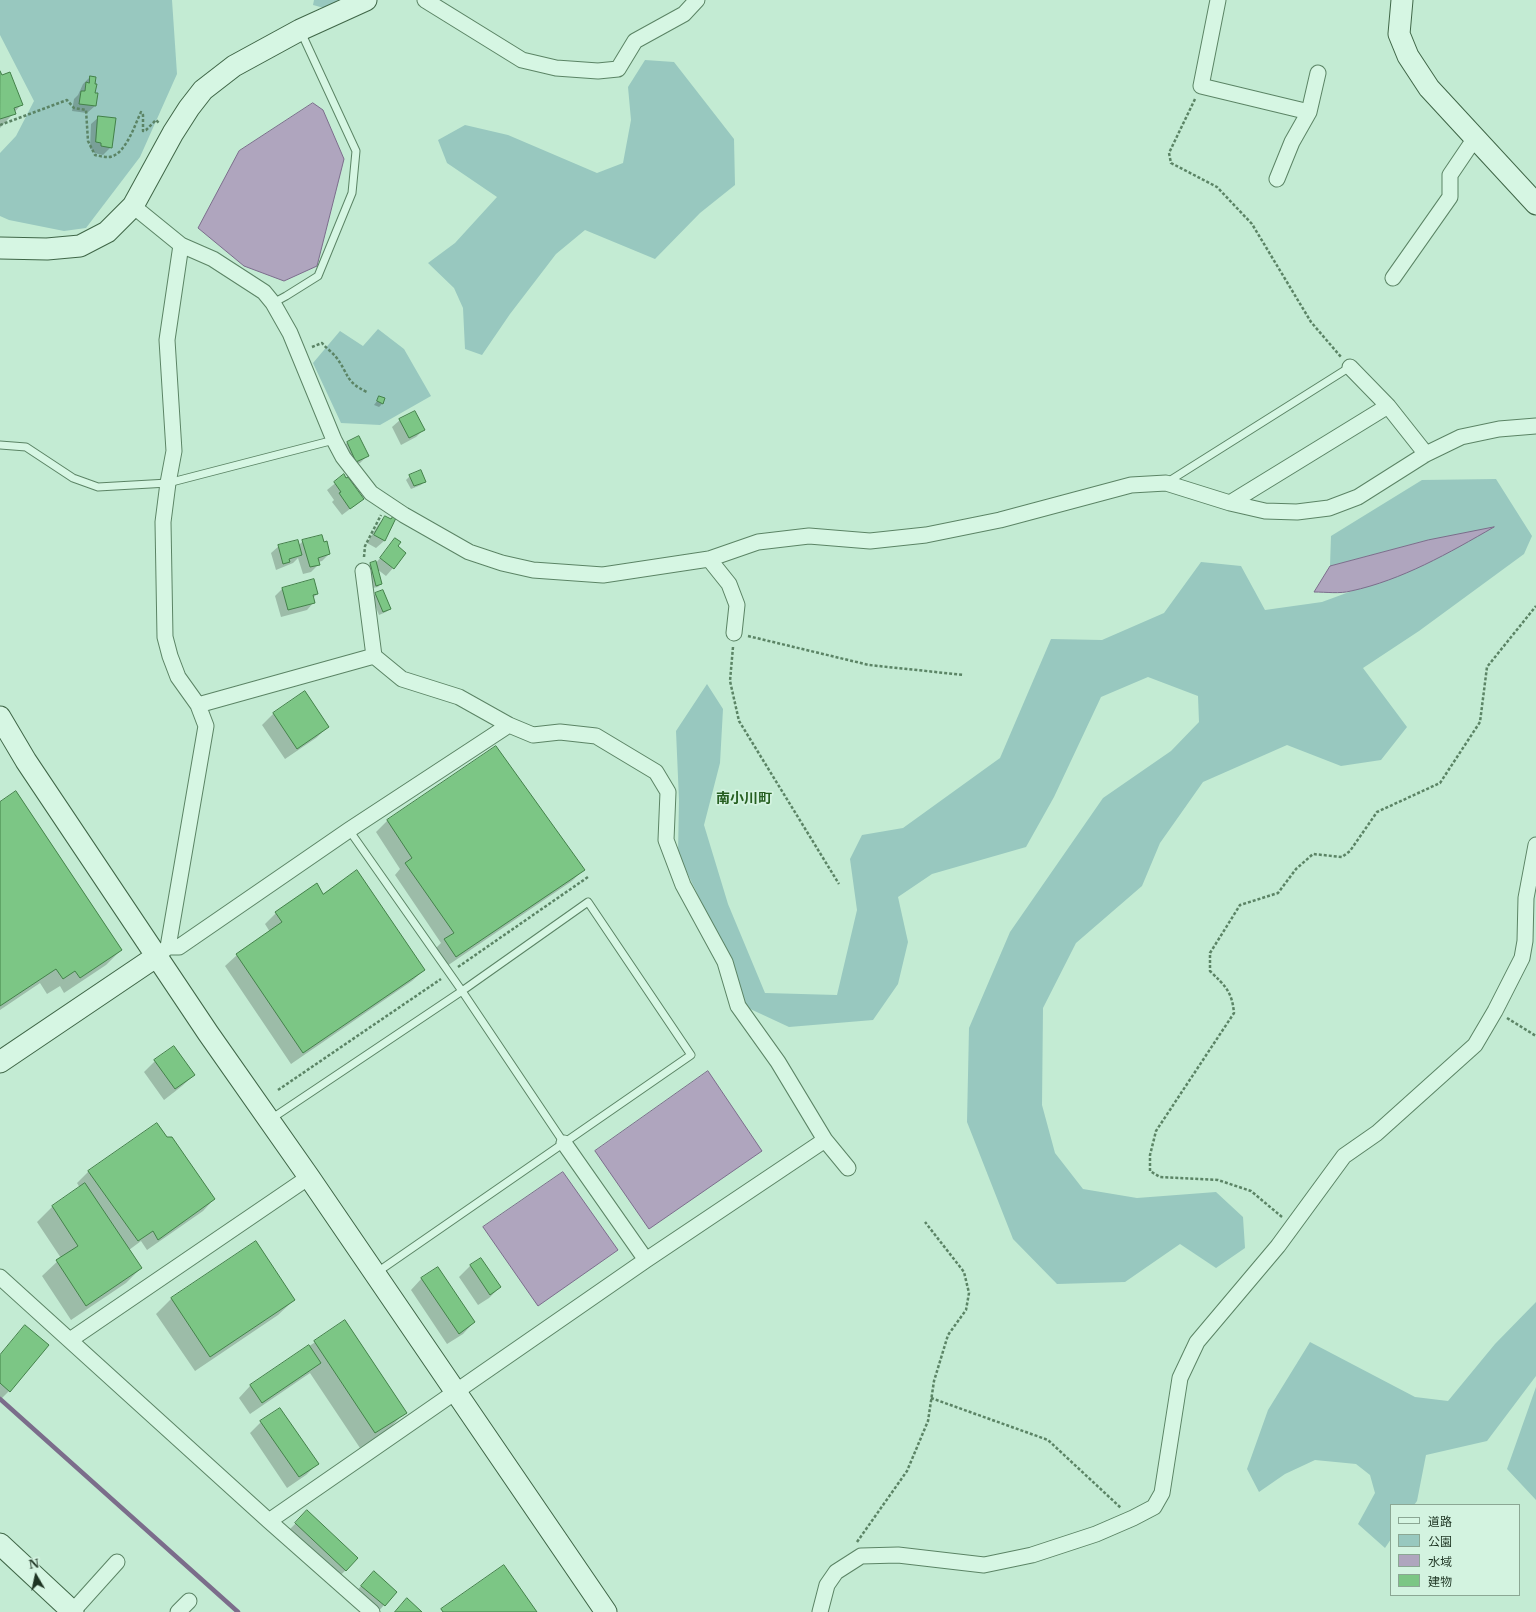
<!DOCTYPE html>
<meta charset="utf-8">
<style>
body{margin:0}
#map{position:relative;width:1536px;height:1612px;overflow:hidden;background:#c3ebd3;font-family:"Libre Baskerville","Noto Sans JP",serif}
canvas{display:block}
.legend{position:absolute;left:1390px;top:1504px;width:130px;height:92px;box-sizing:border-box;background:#d3f3e0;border:1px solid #8ba794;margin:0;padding:5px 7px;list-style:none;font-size:12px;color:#1e3523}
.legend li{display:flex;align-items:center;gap:8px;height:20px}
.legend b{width:20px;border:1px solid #8ba794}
.north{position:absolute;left:16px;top:1556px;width:40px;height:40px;-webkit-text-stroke:3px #d3f3e0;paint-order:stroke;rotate:351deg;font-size:11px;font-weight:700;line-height:16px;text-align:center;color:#1e3523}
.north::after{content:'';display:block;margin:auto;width:14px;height:18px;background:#1e3523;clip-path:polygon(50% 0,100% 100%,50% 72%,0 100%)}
</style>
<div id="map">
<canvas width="1536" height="1612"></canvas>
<ul class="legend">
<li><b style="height:5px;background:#d6f6e3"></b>道路</li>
<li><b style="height:11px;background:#98c8bf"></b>公園</li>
<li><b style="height:11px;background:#afa5be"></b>水域</li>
<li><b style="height:11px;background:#7cc685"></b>建物</li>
</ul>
<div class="north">N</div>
</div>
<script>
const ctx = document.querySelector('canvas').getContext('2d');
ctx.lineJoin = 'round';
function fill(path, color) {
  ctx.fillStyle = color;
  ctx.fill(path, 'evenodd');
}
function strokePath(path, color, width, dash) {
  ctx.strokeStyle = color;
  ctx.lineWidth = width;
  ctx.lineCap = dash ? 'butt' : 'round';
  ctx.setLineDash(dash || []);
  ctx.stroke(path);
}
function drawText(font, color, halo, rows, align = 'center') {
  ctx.font = font + ' "Libre Baskerville","Noto Sans JP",serif';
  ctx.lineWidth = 3.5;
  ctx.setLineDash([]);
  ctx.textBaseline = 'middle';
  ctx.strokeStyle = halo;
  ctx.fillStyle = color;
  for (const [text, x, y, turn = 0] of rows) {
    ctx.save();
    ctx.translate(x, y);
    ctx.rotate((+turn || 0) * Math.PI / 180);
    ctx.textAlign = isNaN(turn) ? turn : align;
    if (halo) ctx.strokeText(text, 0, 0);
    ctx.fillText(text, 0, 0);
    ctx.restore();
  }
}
const green = new Path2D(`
 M0 0H172L177 74 140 157 86 228 64 231 9 220 0 216V153L16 136 34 101 0 35Z
 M314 0H339L324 8 313 5Z
 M645 60 674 62 734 139 735 185 700 213 655 259 585 230 556 254 510 314 482 355 465 349 463 308 454 288 428 263 455 243 497 197 447 163 438 140 465 125 508 135 597 173 623 163 631 120 628 87Z
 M378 329 404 349 431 396 380 425 341 423 313 363 340 331 363 346Z
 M1496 479 1532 536 1524 554 1419 631 1363 668 1407 727 1381 760 1341 766 1287 745 1203 782 1160 843 1142 886 1076 943 1043 1008 1042 1105 1055 1153 1083 1189 1137 1198 1216 1192 1243 1217 1245 1248 1216 1268 1180 1244 1125 1282 1057 1284 1013 1239 967 1122 969 1028 1010 932 1103 798 1171 751 1199 722 1198 696 1148 677 1101 697 1054 797 1026 847 932 874 898 897 908 942 898 984 873 1020 789 1027 746 1007 732 961 710 920 678 854 679 800 676 731 707 684 723 709 720 763 704 825 728 904 765 993 837 995 857 910 850 859 862 835 903 828 1000 758 1051 639 1102 640 1164 613 1201 562 1241 566 1265 610 1322 602 1428 563V540L1330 566 1331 536 1422 480Z
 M1536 1302V1376L1487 1441 1426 1455 1417 1501 1414 1505H1391V1539L1385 1548 1358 1524 1375 1493 1370 1475 1356 1464 1315 1460 1285 1474 1259 1492 1247 1469 1268 1410 1310 1342 1415 1397 1448 1401 1495 1344Z
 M1536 1387V1500L1507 1469Z`);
const water = new Path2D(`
 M313 103 323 110 344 159 317 266 284 281 244 266 198 228 239 151Z
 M1494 527C1449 553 1402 580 1351 591 1340 594 1326 592 1314 592L1330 566 1428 540Z
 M708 1071 762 1151 649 1229 595 1151Z
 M563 1172 618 1250 538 1306 483 1227Z`);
const shadow = new Path2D(`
 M0 73 21 105 0 128Z
 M90 77 94 94 95 106 87 113 72 111 74 99 78 95 83 84Z
 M99 117 111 147 103 155 94 153V150L90 149 91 124Z
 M380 397 382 404 379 407 374 405Z
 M400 420 423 430 416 437 401 445 392 427Z
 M358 437 367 456 360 463 349 469 340 450 347 443Z
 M344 476 363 499 342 515 332 502 334 500 327 490Z
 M410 476 425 481 421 485 411 489 406 480Z
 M385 517 394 523 384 541 376 548 367 543 378 525Z
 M395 539 396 546 393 568 386 576 377 569 381 583 378 587 372 588 367 567 370 564 376 563Z
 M303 541 323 543 329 554 322 561 318 562 319 564 311 572 303 574 298 558 293 563 276 570 271 553 279 546H298Z
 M282 589 317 594 313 598 314 602 307 610 281 617 275 596Z
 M376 594 390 609 386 612 379 615 372 597Z
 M304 693 328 727 316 738 285 759 262 725 273 714Z
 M496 748 583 870 572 881 444 968 433 951 441 943 395 875 400 869 376 832 387 821Z
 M0 803 121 950 106 965 64 993 60 986 47 994 40 983 0 1010Z
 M323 895 424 970 412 981 291 1064 225 966 237 955 270 932 265 924 276 913Z
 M155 1061 194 1075 182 1086 164 1100 144 1072Z
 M157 1124 214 1199 203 1211 147 1250 141 1241 129 1250 141 1268 126 1283 71 1320 42 1276 61 1258 37 1222 52 1207 80 1188 77 1183 88 1172Z
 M481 1259 500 1287 489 1298 478 1305 459 1277 470 1266Z
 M422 1278 474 1322 463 1334 447 1344 411 1290Z
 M171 1299 294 1300 278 1315 195 1371 156 1314Z
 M345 1322 405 1412 390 1428 360 1448 310 1373 250 1414 239 1398 250 1386Z
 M25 1327 9 1391 0 1400V1355Z
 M261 1422 317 1464 306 1475 287 1488 250 1433Z
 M296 1523 346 1570 334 1581 284 1535Z
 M366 1580 384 1605 378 1612 355 1593Z`);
const stream = new Path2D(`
 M0 1399 238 1612`);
const building = new Path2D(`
 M0 71 2 75 10 72 23 105 14 108 16 114 0 119Z
 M90 76 96 77 95 84H97L95 93H98L96 106 79 104 81 91H85L86 82 89 83Z
 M98 116 116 118 112 148 101 146V143L96 142Z
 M379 396 385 398 383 404 377 401Z
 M415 411 425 430 409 438 399 419Z
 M359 436 369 456 356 462 347 442Z
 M421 470 426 482 414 486 409 475Z
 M344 474 346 478 348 477 364 499 350 509 339 493 341 492 334 482Z
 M385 516 391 519 393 516 396 518 385 541 374 535Z
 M322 535 324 542 327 541 330 554 318 558 320 565 310 567 302 540Z
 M395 538 401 542 398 546 406 553 394 569 380 558Z
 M298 540 302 555 289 559 290 562 283 564 278 545Z
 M376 561 382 584 376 586 370 563Z
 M314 579 318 594 313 595 315 603 288 610 282 588Z
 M383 590 391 609 383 612 375 593Z
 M305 691 329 727 297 749 273 713Z
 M496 746 585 870 456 957 444 939 454 933 405 863 412 858 387 820Z
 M16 791 122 950 80 978 75 971 63 979 56 969 0 1006V802Z
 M357 870 425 970 303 1053 236 954 282 922 275 912 317 883 323 894Z
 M174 1046 195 1075 175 1089 154 1060Z
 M157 1123 167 1137H172L215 1199 158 1240 153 1231 138 1241 88 1171Z
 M85 1183 142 1268 86 1306 56 1260 78 1246 52 1206Z
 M256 1241 295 1300 210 1357 171 1298Z
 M481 1258 501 1287 490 1295 470 1265Z
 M438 1267 475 1322 459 1334 421 1278Z
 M345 1320 407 1413 375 1433 314 1341Z
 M25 1325 49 1345 10 1392 0 1383V1355Z
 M309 1345 321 1363 262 1403 250 1385Z
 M280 1408 319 1464 299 1477 260 1421Z
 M307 1510 358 1558 346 1571 295 1523Z
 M504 1565 537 1612H443L441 1609Z
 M374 1571 397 1592 385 1606 361 1586Z
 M407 1598 422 1612H395Z`);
const path = new Path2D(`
 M1195 99 1169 153 1171 163 1217 187 1252 224 1311 322 1341 357
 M0 125 67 100 74 108 86 110 88 141 95 155C99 156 104 157 108 157 125 157 135 124 141 112L143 115V131L146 130 156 120 159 123
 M312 347 322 343C326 348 332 352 336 357 349 374 345 382 367 392
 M364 557 365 546 381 515
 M748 636 869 665 964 675
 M733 647 730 681 739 721 839 884
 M458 967 588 877
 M1507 1018 1536 1036
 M278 1090 441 979
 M1282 1217 1251 1191 1218 1180 1160 1177 1150 1171V1155L1156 1131 1234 1013C1232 991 1225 986 1210 971V953L1240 905 1278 893 1296 869 1313 854 1342 857 1350 851 1377 812 1440 783 1480 722 1487 667 1536 606
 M931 1398 1048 1440 1121 1508
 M857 1542 907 1471 928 1421 934 1381 948 1335 966 1310 969 1293 964 1272 925 1222`);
const lane = new Path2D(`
 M273 303 286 296 318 276 352 193 356 151 301 32
 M0 445 26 447 73 478 98 487 168 483 334 440
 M1166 483 1350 367
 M349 830 462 991 564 1143
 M271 1119 462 991 588 902 691 1055 376 1273`);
const street = new Path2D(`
 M425 0 522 60 556 68 598 71 618 69 635 41 684 14 697 0
 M1218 0 1201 86 1309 112
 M1277 179 1292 142 1309 112 1318 73
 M133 206 181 245 213 259 264 292 273 303 290 333 334 440 343 457 371 493 404 515 469 552 502 563 533 570 603 575 709 559 758 542 809 536 870 541 926 535 1000 520 1131 485 1166 483 1230 503 1265 511 1297 512 1329 508 1358 497 1426 454 1461 437 1499 429 1536 426
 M1393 278 1450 197V175L1475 138
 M1350 367 1388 406 1426 454
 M1230 503 1388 406
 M709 559 729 584 737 605 734 633
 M363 571 374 656 402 679 459 697 509 725 533 735 560 732 596 736 656 772 668 792 666 840 683 885 725 962 738 1006 778 1062 825 1140 848 1168
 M198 705 374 656
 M168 947H179L349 830 509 725
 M157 956 168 947 206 726 198 705 178 677 170 656 165 637 163 522 168 483 174 451 167 340 181 245
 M564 1143 646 1260
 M0 1277 269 1521 372 1612
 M70 1340 309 1177
 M269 1521 646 1260 825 1140
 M72 1612 117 1562
 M178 1612 189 1601
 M820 1612 827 1585 836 1572 861 1556 898 1555 984 1565 1032 1555 1096 1534 1133 1518 1154 1507 1162 1493 1180 1378 1197 1342 1278 1246 1344 1156 1377 1133 1475 1045 1495 1011 1522 958 1525 941 1526 898 1536 845`);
const secondary = new Path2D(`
 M1402 0 1399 34 1408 56 1429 88 1536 204
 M0 248 47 249 80 246 107 232 133 206 173 133 189 108 203 90 234 66 300 30 366 0
 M0 717 26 761 208 1033 309 1177 606 1612
 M0 1062 157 956
 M0 1544 73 1612`);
const quarterNames = [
 ["南小川町",744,799]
];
fill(green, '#98c8bf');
fill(water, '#afa5be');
strokePath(water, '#7b6d8b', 1);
fill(shadow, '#0003');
strokePath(stream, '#7b6d8b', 4.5);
fill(building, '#7cc685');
strokePath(building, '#438149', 1);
strokePath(lane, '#5b8465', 9);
strokePath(street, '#5b8465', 17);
strokePath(secondary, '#3f6647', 23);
strokePath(path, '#5b8465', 2.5, [3, 2]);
strokePath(lane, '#d6f6e3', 7);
strokePath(street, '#d6f6e3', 15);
strokePath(secondary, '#d6f6e3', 21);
drawText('bold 14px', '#265f21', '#d3f3e0', quarterNames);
</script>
